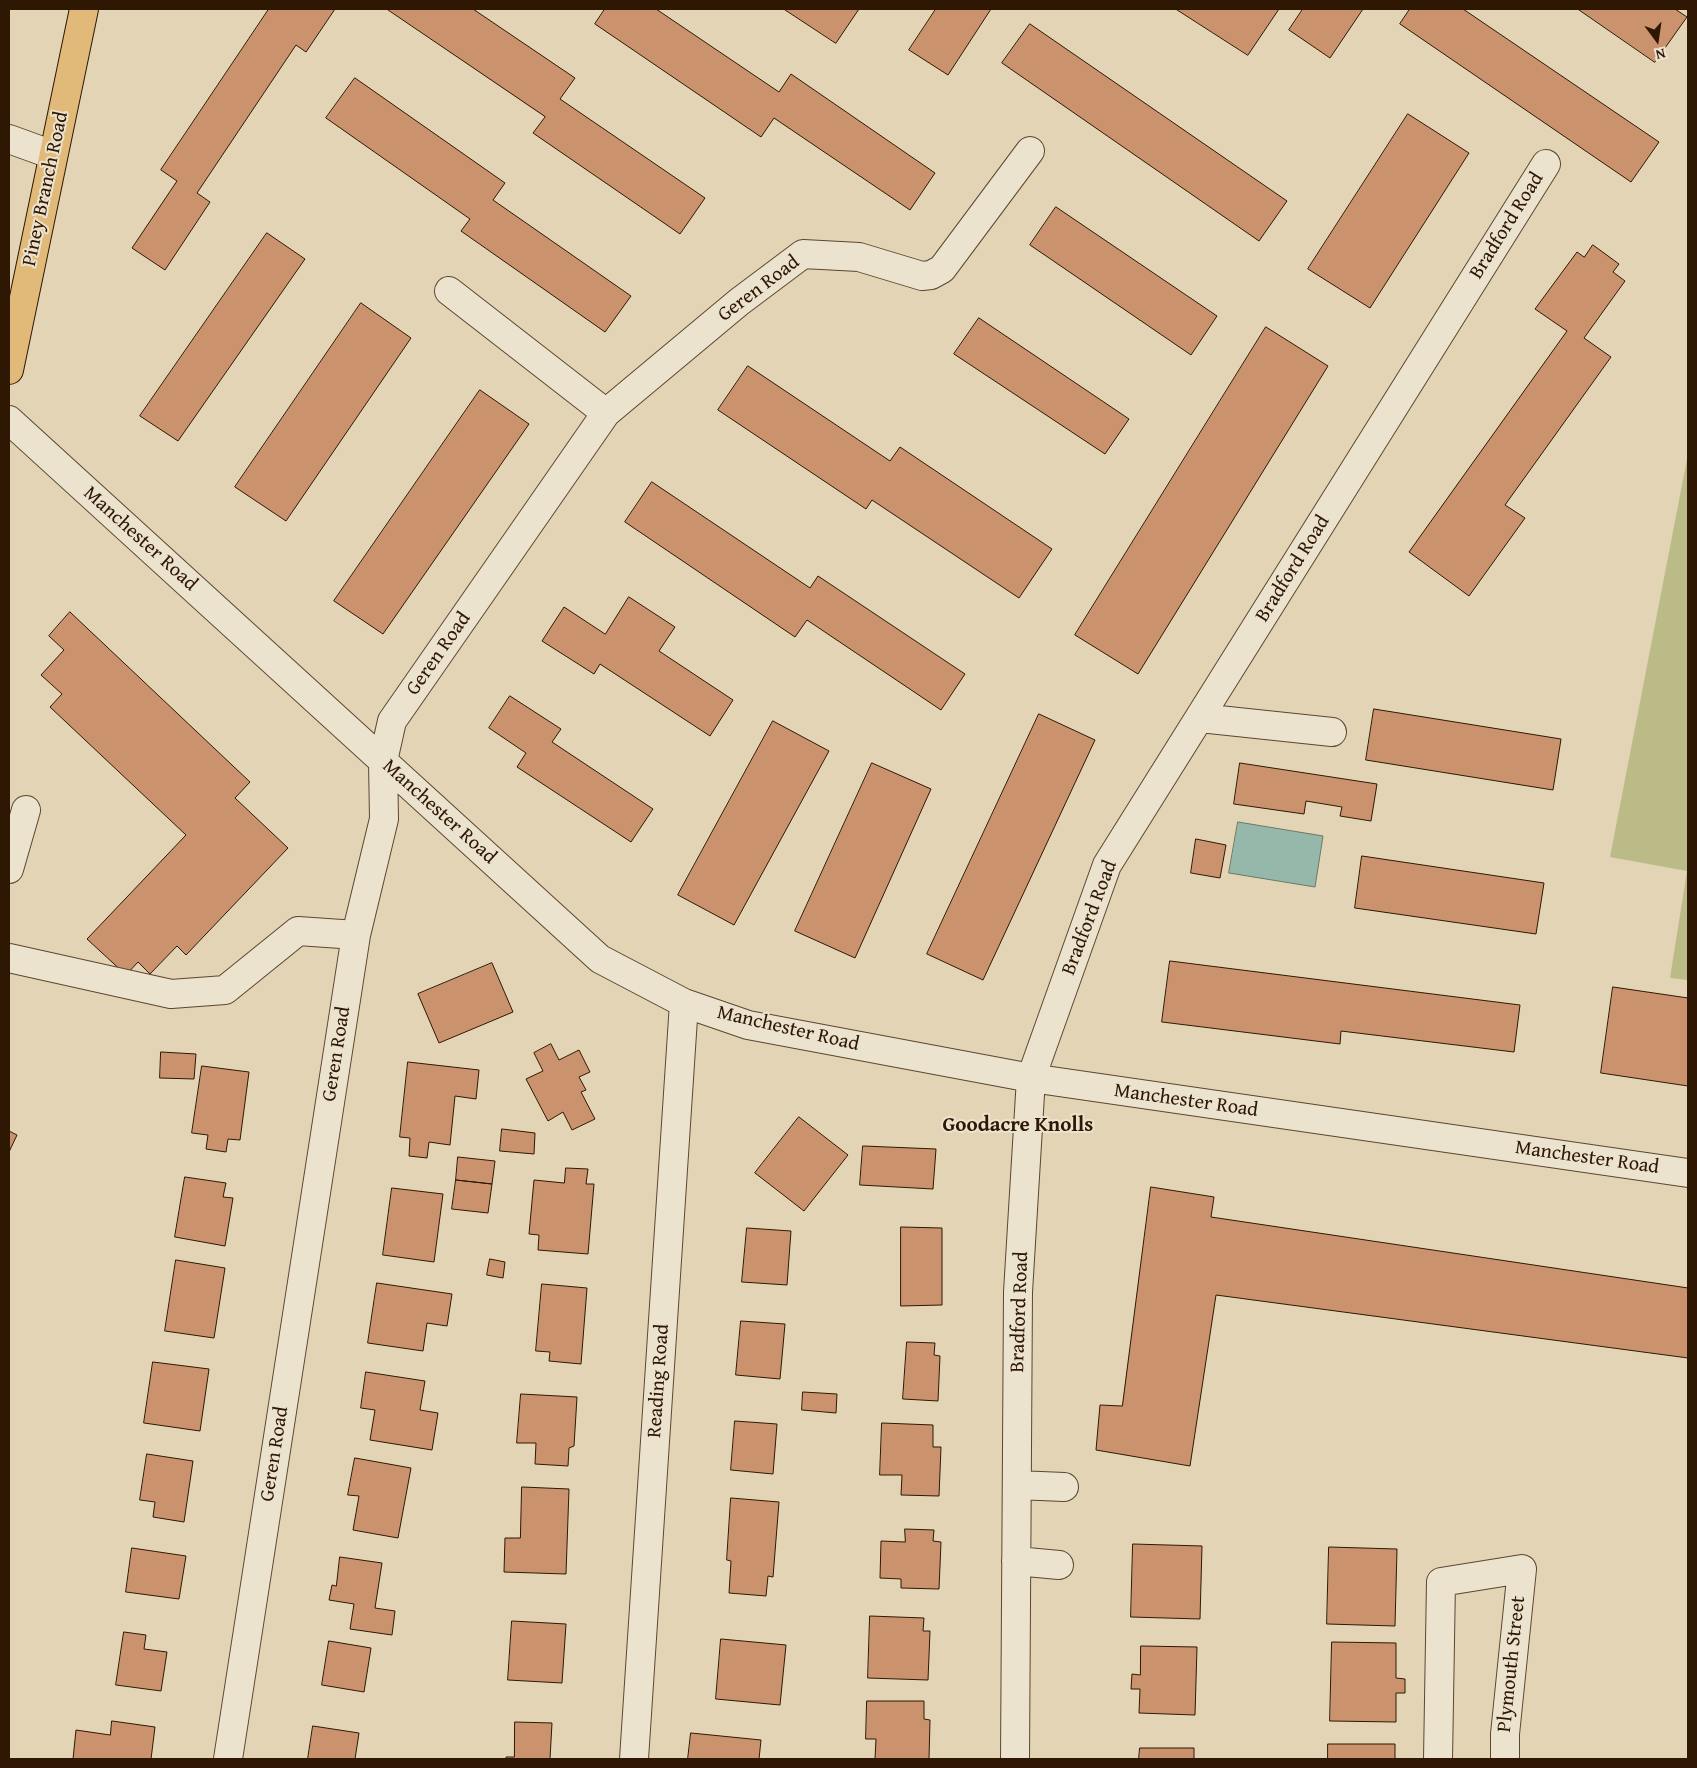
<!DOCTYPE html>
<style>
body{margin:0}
#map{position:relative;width:1697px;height:1768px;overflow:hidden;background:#e2d4b5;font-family:"Gentium Book Plus",serif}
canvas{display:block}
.frame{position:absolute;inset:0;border:10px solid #2e1803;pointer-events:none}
.north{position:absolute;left:1632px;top:15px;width:50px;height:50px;-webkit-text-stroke:4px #ece3cf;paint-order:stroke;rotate:166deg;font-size:14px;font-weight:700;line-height:20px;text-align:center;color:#2e1803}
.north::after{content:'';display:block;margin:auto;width:18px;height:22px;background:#2e1803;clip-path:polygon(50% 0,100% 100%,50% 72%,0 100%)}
</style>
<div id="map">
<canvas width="1697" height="1768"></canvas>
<div class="frame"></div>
<div class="north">N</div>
</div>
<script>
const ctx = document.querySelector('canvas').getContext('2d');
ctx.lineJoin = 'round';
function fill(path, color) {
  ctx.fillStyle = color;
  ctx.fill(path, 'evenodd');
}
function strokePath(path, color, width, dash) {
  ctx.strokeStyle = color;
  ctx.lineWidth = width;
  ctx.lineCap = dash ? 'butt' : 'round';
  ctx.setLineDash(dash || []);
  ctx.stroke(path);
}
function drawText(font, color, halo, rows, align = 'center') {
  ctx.font = font + ' "Gentium Book Plus",serif';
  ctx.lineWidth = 4;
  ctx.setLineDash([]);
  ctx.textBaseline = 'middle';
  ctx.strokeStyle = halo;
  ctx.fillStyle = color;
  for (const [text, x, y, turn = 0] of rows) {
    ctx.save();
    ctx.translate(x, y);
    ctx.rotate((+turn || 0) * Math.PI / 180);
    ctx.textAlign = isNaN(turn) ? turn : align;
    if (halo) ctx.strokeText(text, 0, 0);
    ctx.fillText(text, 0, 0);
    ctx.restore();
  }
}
const green = new Path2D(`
 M1688 454V980L1670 978 1687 871 1610 857Z`);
const water = new Path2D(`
 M1238 822 1323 836 1315 887 1229 873Z`);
const building = new Path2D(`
 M269 9H335L306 52 296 45 197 193 210 202 165 270 132 248 177 181 161 170Z
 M387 9H473L575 78 560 99 705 198 680 234 533 133 545 117Z
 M605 9H656L779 92 791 74 935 173 910 210 774 118 761 137 595 24Z
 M784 9H859L836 43Z
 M936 9H991L948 75 909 50Z
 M1176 9H1279L1248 55Z
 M1303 9H1363L1330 58 1289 30Z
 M1410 9H1463L1659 142 1631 182 1400 24Z
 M1578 9H1675L1687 17 1655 62Z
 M1030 24 1287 201 1259 241 1002 63Z
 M355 78 505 183 493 200 631 296 605 332 461 231 470 219 326 118Z
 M1408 114 1469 153 1370 308 1308 269Z
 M1056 207 1217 316 1191 355 1030 245Z
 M267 233 305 259 178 441 140 416Z
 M1593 245 1619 264 1613 272 1625 281 1584 338 1611 357 1505 505 1525 518 1469 596 1409 552 1567 331 1535 309 1577 252 1584 257Z
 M361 303 411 338 286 521 235 487Z
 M979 318 1129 419 1105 454 954 354Z
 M1266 327 1328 366 1138 674 1075 635Z
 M748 366 890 461 900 447 1052 549 1019 598 872 500 866 509 718 410Z
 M480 390 529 424 383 634 334 601Z
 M652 482 810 588 818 576 965 674 941 710 807 620 795 637 625 522Z
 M629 597 675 627 659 651 733 700 710 736 600 664 594 674 542 641 564 607 605 634Z
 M70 612 250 782 235 798 288 848 186 955 177 946 150 974 138 962 126 975 87 939 186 835 50 707 62 694 41 675 64 650 49 636Z
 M510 696 561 729 552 742 653 809 631 842 517 767 526 753 489 728Z
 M1374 709 1561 739 1553 790 1366 760Z
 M1039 714 1095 740 983 980 927 954Z
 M773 721 829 751 734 925 678 895Z
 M872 763 931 789 855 958 795 931Z
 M1240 763 1377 784 1371 821 1340 816 1342 807 1306 801 1304 814 1234 804Z
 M1196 839 1226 845 1220 878 1191 873Z
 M1362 856 1544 883 1536 934 1355 908Z
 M1170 961 1520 1005 1514 1052 1341 1031 1340 1044 1162 1022Z
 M492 963 513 1012 439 1043 418 994Z
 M1613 987 1688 998V1086L1601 1073Z
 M551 1044 559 1060 579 1050 590 1072 579 1077 586 1090 581 1092 595 1119 572 1130 563 1112 548 1121 526 1079 543 1071 534 1053Z
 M161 1052 196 1054 194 1079 160 1078Z
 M408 1062 479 1070 476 1099 455 1096 450 1145 429 1142 427 1158 409 1156 410 1138 400 1137Z
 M202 1066 249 1072 240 1140 228 1139 226 1152 206 1149 208 1135 192 1133Z
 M799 1117 848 1155 804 1211 755 1173Z
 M502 1129 535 1133 534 1154 500 1151Z
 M9 1131 17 1135 9 1152Z
 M863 1146 936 1149 933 1189 860 1185Z
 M458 1157 495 1161 492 1184 456 1180Z
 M566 1168 588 1169 586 1184H594L588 1254 538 1250 539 1235 529 1234 534 1180 564 1183Z
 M185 1177 226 1183 223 1197 233 1198 225 1246 175 1237Z
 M456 1180 492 1184 488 1213 452 1209Z
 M1151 1187 1214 1197 1211 1217 1688 1288V1358L1216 1295 1190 1466 1096 1450 1100 1405 1122 1406Z
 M392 1188 443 1194 434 1262 383 1255Z
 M901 1227 942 1228V1305L901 1306Z
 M747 1228 791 1231 787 1285 742 1282Z
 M490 1259 505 1262 503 1278 487 1275Z
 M176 1260 225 1268 214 1338 165 1331Z
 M377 1283 452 1294 447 1326 427 1323 423 1351 368 1343Z
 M542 1284 587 1288 581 1364 549 1361 550 1352 536 1351Z
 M741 1321 785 1324 780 1379 736 1375Z
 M907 1342 935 1343 934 1355 940 1356 938 1401 903 1399Z
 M153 1362 209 1369 200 1431 144 1423Z
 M366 1372 425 1381 420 1410 438 1413 432 1450 370 1440 375 1410 361 1408Z
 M803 1392 837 1394 836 1413 802 1410Z
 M521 1394 577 1397 574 1446 569 1448 568 1466 535 1464 536 1443H517Z
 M735 1421 777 1424 773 1474 731 1470Z
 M882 1423 933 1425V1447H941L939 1496 901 1495 902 1475H880Z
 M147 1454 193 1461 184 1522 153 1517 155 1502 140 1500Z
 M355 1458 411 1468 398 1538 353 1530 359 1496 348 1495Z
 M522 1487 569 1489 566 1574 504 1572 505 1538H520Z
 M731 1498 779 1502 773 1577 768 1576 766 1596 729 1593 731 1561 727 1560Z
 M905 1529 934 1530 933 1541 941 1542 939 1589 901 1588V1579L880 1578 881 1541 905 1542Z
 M1133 1544 1202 1546 1200 1619 1131 1617Z
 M1329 1547 1397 1549 1395 1626 1327 1624Z
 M132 1548 186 1556 179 1599 126 1592Z
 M340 1557 382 1563 375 1608 395 1611 392 1635 350 1629 354 1604 329 1600 332 1585 336 1586Z
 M870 1616 924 1618 923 1631H930L928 1680 868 1678Z
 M512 1621 566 1624 562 1683 508 1680Z
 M124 1632 146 1635 144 1649 167 1652 161 1691 116 1685Z
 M721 1639 786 1645 780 1705 716 1699Z
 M329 1641 371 1648 364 1692 322 1685Z
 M1332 1642 1396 1643V1678L1405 1679V1693H1396V1722L1330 1721Z
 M1141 1646 1197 1647 1195 1715 1139 1713 1140 1689H1131L1132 1674 1140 1675Z
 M867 1701H924V1719L930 1720 929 1759H875L876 1739H866Z
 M112 1721 155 1727 151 1759H73L76 1730 110 1735Z
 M515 1722 552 1723 550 1759H506V1757H514Z
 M313 1726 359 1733 355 1759H308Z
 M691 1733 761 1740 759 1759H688Z
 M1328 1744H1395V1759H1328Z
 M1140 1748H1194V1759H1139Z`);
const minor = new Path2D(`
 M9 139 53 155
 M449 291 606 413 739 302 803 254 859 257 922 276 931 275 942 269 1030 151
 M9 420 600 959 684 1003 748 1025 1031 1078 1688 1173
 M1200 718 1332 732
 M9 869 26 810
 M9 958 171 994 225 990 298 931 356 935
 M1017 1485 1064 1487
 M1016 1561 1059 1565
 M228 1759 356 935 384 819 383 761 392 721 606 413
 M634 1759 684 1003
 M1015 1759 1018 1292 1031 1078 1107 865 1546 164
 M1438 1759 1441 1582 1522 1569 1505 1734V1759`);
const major = new Path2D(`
 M9 370 84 9`);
const streetNames = [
 ["Piney Branch Road",46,189,-78],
 ["Bradford Road",1507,226,-58],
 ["Geren Road",759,289,-37],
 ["Manchester Road",140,539,42],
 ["Bradford Road",1293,569,-58],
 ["Geren Road",439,654,-55],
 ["Manchester Road",439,812,42],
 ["Bradford Road",1090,918,-69],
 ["Manchester Road",788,1029,13],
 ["Geren Road",337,1054,-81],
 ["Manchester Road",1186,1101,8],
 ["Manchester Road",1587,1158,8],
 ["Bradford Road",1020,1312,-88],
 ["Reading Road",659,1381,-86],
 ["Geren Road",275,1454,-81],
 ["Plymouth Street",1512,1664,-84]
];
const neighbourhoodNames = [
 ["Goodacre Knolls",1018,1126]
];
fill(green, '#bb8');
fill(water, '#95b8aa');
strokePath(water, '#6c7867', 1);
fill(building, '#cb936d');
strokePath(building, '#2e1803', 1);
strokePath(minor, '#5b4730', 30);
strokePath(major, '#2e1803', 30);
strokePath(minor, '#ece3cf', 28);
strokePath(major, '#e1ba7a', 28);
drawText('20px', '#2e1803', '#ece3cf', streetNames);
drawText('bold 21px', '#2e1803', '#ece3cf', neighbourhoodNames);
</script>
